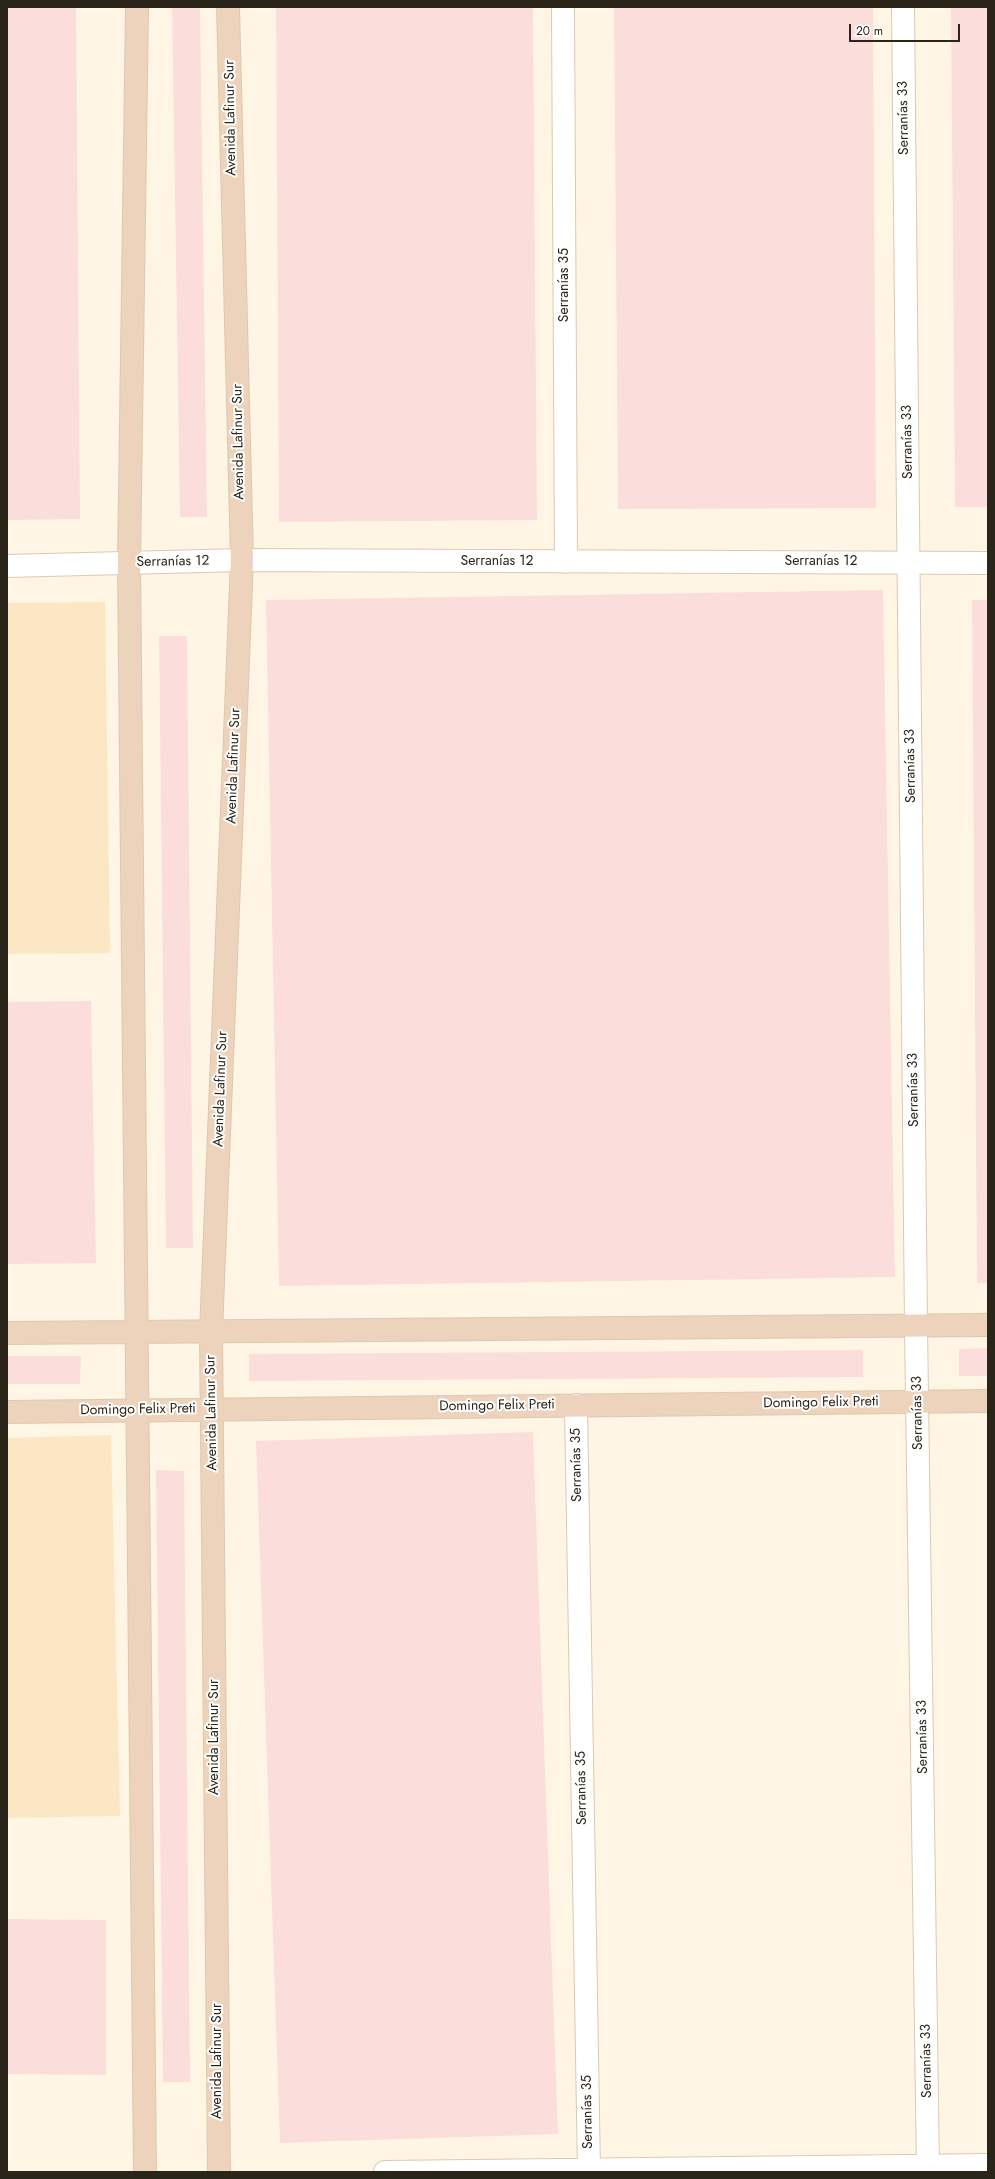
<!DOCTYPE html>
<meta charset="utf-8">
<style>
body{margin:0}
#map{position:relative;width:995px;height:2179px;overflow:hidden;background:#fff5e4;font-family:Jost,sans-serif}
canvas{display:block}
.frame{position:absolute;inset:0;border:8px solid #2a2419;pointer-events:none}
.scale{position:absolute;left:849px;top:24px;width:111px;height:18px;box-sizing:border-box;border:2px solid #2a2419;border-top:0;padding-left:5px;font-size:12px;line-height:14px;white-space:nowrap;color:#2a2419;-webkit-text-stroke:3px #fff;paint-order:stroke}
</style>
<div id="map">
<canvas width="995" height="2179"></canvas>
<div class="frame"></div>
<div class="scale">20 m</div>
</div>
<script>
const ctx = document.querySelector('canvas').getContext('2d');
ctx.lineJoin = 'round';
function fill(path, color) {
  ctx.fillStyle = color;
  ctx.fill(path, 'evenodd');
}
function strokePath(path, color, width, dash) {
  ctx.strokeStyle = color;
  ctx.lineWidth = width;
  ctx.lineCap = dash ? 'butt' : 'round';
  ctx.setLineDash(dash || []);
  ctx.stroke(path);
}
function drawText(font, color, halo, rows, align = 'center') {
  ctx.font = font + ' Jost,sans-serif';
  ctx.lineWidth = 4;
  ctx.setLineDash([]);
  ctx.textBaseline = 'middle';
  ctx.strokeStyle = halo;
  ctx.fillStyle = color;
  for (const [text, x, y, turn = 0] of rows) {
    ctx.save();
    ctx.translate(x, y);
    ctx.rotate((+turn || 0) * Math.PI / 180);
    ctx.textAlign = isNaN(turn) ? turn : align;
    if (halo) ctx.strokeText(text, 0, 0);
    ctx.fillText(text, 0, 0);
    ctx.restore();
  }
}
const built = new Path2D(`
 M105 602 110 953 7 954V603Z
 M111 1435 120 1816 7 1818V1438Z`);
const green = new Path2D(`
 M7 7H76L80 519 7 520Z
 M172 7H200L207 517H180Z
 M276 7H533L537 520 279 522Z
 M614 7H873L876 508 618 509Z
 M951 7H988V507H955Z
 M883 590 895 1277 279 1286 266 600Z
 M972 600H988V1283H977Z
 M159 636H187L193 1248H166Z
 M91 1001 96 1263 7 1264V1002Z
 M988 1348V1376H959V1349Z
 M863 1350V1377L249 1381V1354Z
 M7 1356H81L80 1384H7Z
 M533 1432 558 2134 280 2143 256 1441Z
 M156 1470 184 1471 190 2082H163Z
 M7 1919 106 1920V2075L7 2074Z`);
const street = new Path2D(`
 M563 7 566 562
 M903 7 916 1325 928 2172
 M7 566 242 560 988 563
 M576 1405 589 2172
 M385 2172 988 2165`);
const secondary = new Path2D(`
 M137 7 129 563 145 2172
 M7 1333 988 1325
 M7 1412 988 1401
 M219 2172 211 1332 242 560 228 7`);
const streetNames = [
 ["Avenida Lafinur Sur",231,118,-91],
 ["Serranías 33",904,118,-91],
 ["Serranías 35",565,285,-90],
 ["Avenida Lafinur Sur",239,442,-91],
 ["Serranías 33",908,442,-91],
 ["Serranías 12",173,562,-1],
 ["Serranías 12",497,562],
 ["Serranías 12",821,562],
 ["Avenida Lafinur Sur",234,766,-88],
 ["Serranías 33",911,766,-91],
 ["Avenida Lafinur Sur",221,1089,-88],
 ["Serranías 33",914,1090,-91],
 ["Domingo Felix Preti",821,1403,-1],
 ["Domingo Felix Preti",497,1406,-1],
 ["Domingo Felix Preti",138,1410,-1],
 ["Avenida Lafinur Sur",212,1413,-91],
 ["Serranías 33",918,1413,-91],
 ["Serranías 35",577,1465,-91],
 ["Avenida Lafinur Sur",215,1737,-90],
 ["Serranías 33",923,1737,-91],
 ["Serranías 35",582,1788,-91],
 ["Avenida Lafinur Sur",218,2061,-90],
 ["Serranías 33",927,2061,-91],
 ["Serranías 35",588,2112,-91]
];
fill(built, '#fbe7c4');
fill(green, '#fbdedb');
strokePath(street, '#dacaaf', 24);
strokePath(secondary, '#dacaaf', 24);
strokePath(street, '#fff', 22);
strokePath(secondary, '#eed3bc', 22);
drawText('14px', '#2a2419', '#fff', streetNames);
</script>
